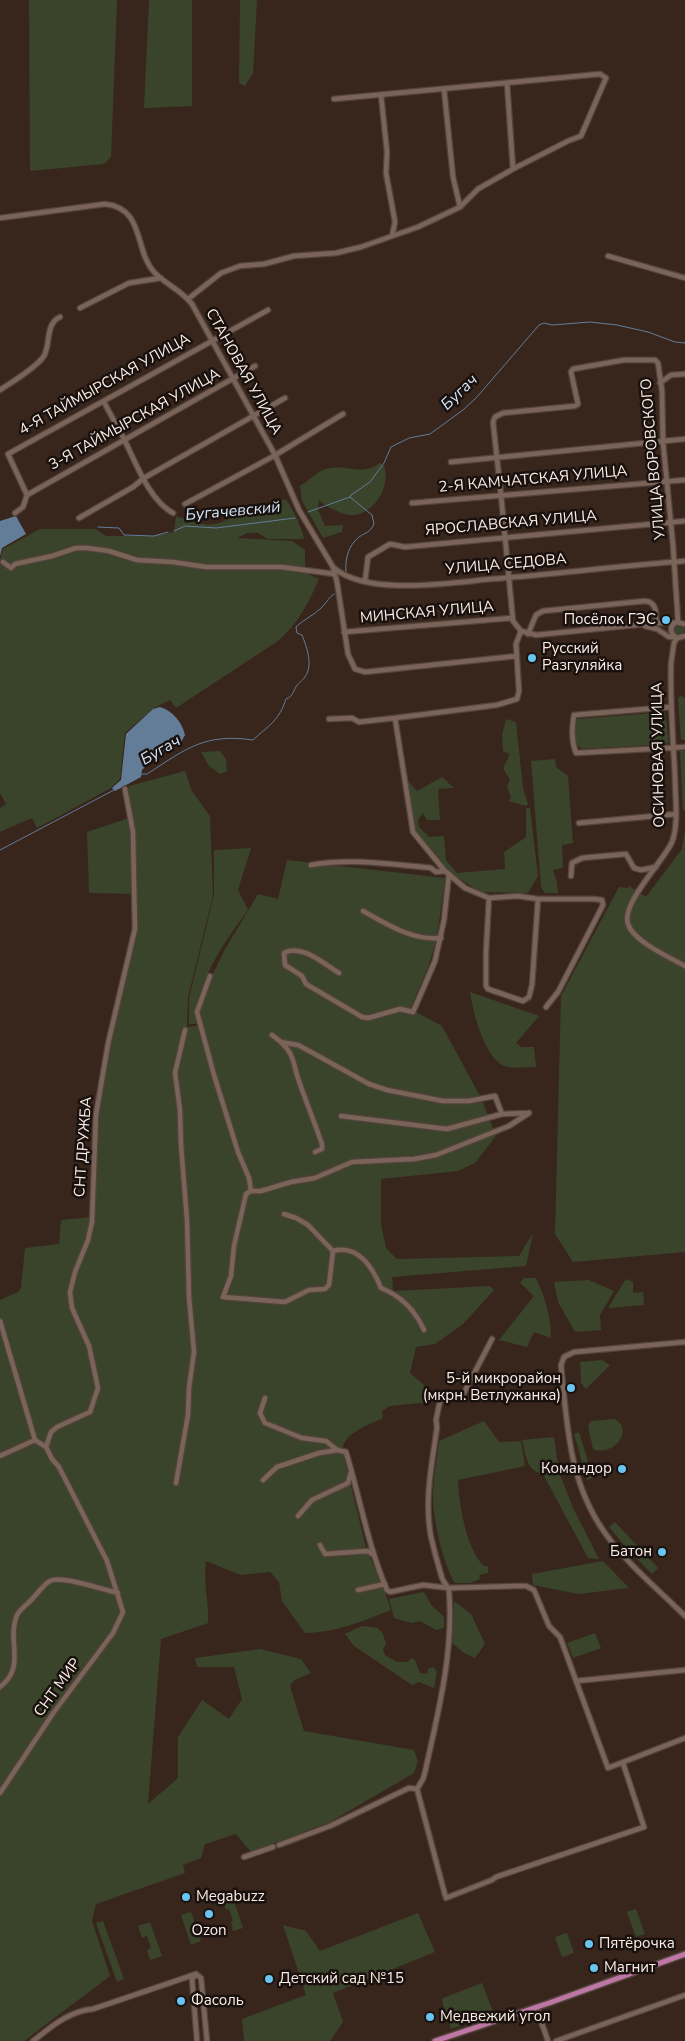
<!DOCTYPE html>
<meta charset="utf-8">
<style>
body{margin:0}
canvas{display:block;background:#38251c}
</style>
<canvas width="685" height="2041"></canvas>
<script>
const ctx = document.querySelector('canvas').getContext('2d');
ctx.lineJoin = 'round';
function fill(path, color) {
  ctx.fillStyle = color;
  ctx.fill(path, 'evenodd');
}
function strokePath(path, color, width, dash) {
  ctx.strokeStyle = color;
  ctx.lineWidth = width;
  ctx.lineCap = dash ? 'butt' : 'round';
  ctx.setLineDash(dash || []);
  ctx.stroke(path);
}
function drawText(font, color, halo, rows, align = 'center') {
  ctx.font = font + ' "Nunito Sans",sans-serif';
  ctx.lineWidth = 5;
  ctx.setLineDash([]);
  ctx.textBaseline = 'middle';
  ctx.strokeStyle = halo;
  ctx.fillStyle = color;
  for (const [text, x, y, turn = 0] of rows) {
    ctx.save();
    ctx.translate(x, y);
    ctx.rotate((+turn || 0) * Math.PI / 180);
    ctx.textAlign = isNaN(turn) ? turn : align;
    if (halo) ctx.strokeText(text, 0, 0);
    ctx.fillText(text, 0, 0);
    ctx.restore();
  }
}
const green = new Path2D(`
 M29 0H117L111 157 104 164 30 171Z
 M149 0H192V106L144 108Z
 M240 0H257L253 73 245 86 239 83Z
 M380 463 384 466C391 484 376 512 355 515 344 516 326 507 319 500L318 510 325 526 343 525 342 532 323 538 302 501 300 486C310 480 318 470 330 468 348 464 361 477 380 463Z
 M285 499C291 504 303 530 304 539H268L258 533H247L237 538 292 541 305 550V573L319 579C308 604 299 622 278 641L176 708 170 700 154 708 125 733 120 779 111 788 37 828 32 818 0 832V808L6 804 0 793V560L3 549 40 529H95L106 536H153L174 532 176 516C188 520 202 526 215 524 225 522 231 516 242 517L259 504 277 502Z
 M673 630a6 6 0 1 1 12 0a6 6 0 1 1-12 0Z
 M681 696 685 698V740H681L678 698Z
 M665 712 669 742 666 744 583 749C572 744 574 733 575 722L577 719Z
 M506 719 516 722 523 788 528 804 526 806 508 801 511 798 507 786 510 780 503 768 510 754 503 751 502 735Z
 M220 751 226 759 227 771 220 774 209 766 201 752Z
 M680 751H685V810H683Z
 M555 759 556 767 568 776 573 843 562 845 563 868 553 870 557 882 558 893H545L541 887 531 761Z
 M185 771 192 791 210 816 213 896 188 997 187 1027 203 1025 200 1013 213 974 224 951 258 894 278 899 287 860 445 878 437 937 429 965 410 1009 442 1026 481 1098 496 1136 475 1163 458 1171 381 1179V1225L386 1248 397 1259 519 1256 533 1233 526 1266 392 1277 393 1291 490 1286 494 1290 463 1324 435 1344 416 1347 410 1373 433 1393 429 1402 390 1406 382 1411 383 1418C367 1426 346 1432 342 1449L366 1548 385 1592 391 1610C360 1622 338 1632 305 1633L282 1601 279 1582 270 1572 241 1575 206 1561C203 1582 209 1602 208 1623L161 1639 148 1804 178 1778V1737L202 1700 229 1719 242 1699 234 1667H197L195 1658 260 1649 301 1659 311 1673 294 1680 290 1686 304 1731 414 1750 418 1761 414 1773 330 1822 251 1852 236 1834 205 1844 201 1858 183 1865 185 1873 96 1904 92 1921 110 1976 24 2041H0V1300L18 1292 21 1288 25 1248 59 1244 61 1220 93 1217 98 1116 109 1047 137 928V894L89 893 87 832 132 817 128 789 129 786Z
 M442 777 454 788 438 789 440 820H427L423 813 418 820 419 827 429 837 444 836 446 860 457 873 505 869 504 852 526 837V808H530L538 876 528 893 481 892 452 874 415 830 408 781 417 791Z
 M685 831V1252L573 1262 555 1234 561 996 619 887 628 888 629 886 646 897 682 849Z
 M251 848 238 890 248 910C224 943 196 981 196 1024H189V998L214 895V850Z
 M470 992 539 1016 516 1043 521 1047H534L536 1067C527 1067 512 1069 504 1066 484 1057 473 1012 470 992Z
 M524 1278H536C545 1297 551 1317 551 1338L534 1332 527 1347 499 1340 534 1296 520 1283Z
 M626 1279 633 1282V1293L643 1292 644 1305 608 1308Z
 M589 1280 614 1291 600 1315 601 1330 575 1332 558 1302 554 1282Z
 M602 1360 610 1365 586 1389 581 1383 580 1362Z
 M615 1419C635 1432 612 1457 593 1449L588 1426 591 1421Z
 M484 1421 499 1442 521 1441 525 1466 458 1480C459 1504 466 1549 484 1566H488V1573L479 1575 480 1579 470 1583H455C444 1567 432 1516 433 1496 433 1478 437 1459 439 1441Z
 M579 1432 593 1478 587 1480 574 1434Z
 M554 1437 559 1472 573 1508 599 1559 588 1558 543 1474C526 1471 526 1455 522 1440Z
 M615 1522 658 1568 652 1574 630 1552 609 1527Z
 M603 1561 629 1588 578 1594 533 1585 532 1574Z
 M424 1592 432 1606 444 1617V1628L436 1630 420 1621 411 1623 394 1618 389 1599Z
 M454 1601 471 1614 485 1644 475 1658 464 1653 451 1642Z
 M362 1626 378 1628 383 1634 386 1644 383 1649 385 1655 397 1662H408L411 1658 415 1660 420 1673 427 1674 428 1669 433 1667 437 1671 434 1688 419 1682 412 1685 354 1646 345 1634Z
 M595 1633 601 1648 573 1658 567 1643Z
 M232 1895 243 1928 233 1931 231 1922 233 1921 229 1909 226 1910 222 1899Z
 M636 1909 645 1934 636 1937 627 1912Z
 M191 1912 201 1941 191 1945 181 1915Z
 M418 1913 435 1952 333 1993 343 2022 330 2041H244L242 2019 306 1995 283 1925 306 1931 320 1951Z
 M103 1921 124 1979 117 1982 96 1923Z
 M150 1922 162 1956 150 1960 147 1950 151 1948 147 1936 142 1938 138 1926Z
 M567 1933 574 1953 562 1957 555 1937Z
 M482 1983 494 2014 451 2029 442 2001 443 1998Z`);
const water = new Path2D(`
 M16 516 26 534 2 548 0 556V521Z
 M160 707C173 711 182 722 185 735L181 742 155 757 142 770 141 777 115 791 112 788 121 780 126 734 153 709Z`);
const stream = new Path2D(`
 M308 512 350 497
 M98 527 119 528 124 535 154 536 168 532
 M174 531 185 526 216 528 295 518
 M346 572C345 559 348 546 359 537 366 532 370 533 374 524L372 515 350 497 351 495 370 482 384 463 391 447 409 438 430 434 463 410 477 397 539 325 544 323 552 325 590 322 617 325 648 332 675 342 685 343
 M141 774H147C186 749 204 733 253 740 269 725 279 721 286 699 294 696 293 690 298 684 299 683 304 679 304 678 314 666 307 648 302 635L297 633 296 627C304 619 315 615 323 606 327 602 329 597 334 594
 M0 850 114 790`);
const minor = new Path2D(`
 M507 83 513 169
 M444 89 453 177 460 207
 M381 95 387 152 386 173 395 222 392 236
 M0 218 105 204C145 208 134 250 154 272 166 285 179 288 192 304L275 455 299 510 333 567 337 582 348 654 355 669 365 672 517 656
 M608 256 685 278
 M188 299 221 273 240 266 264 264 294 256 336 253 361 247 418 227 460 207 478 189 513 169 568 141 581 136 606 78 600 74 334 99
 M80 308 129 283 161 278
 M660 383 671 375 685 374
 M0 390C12 382 36 368 44 356 51 343 45 324 60 317
 M104 402C110 414 118 427 124 439 136 463 149 500 173 513
 M451 462 685 439
 M27 495 255 366
 M412 503 685 480
 M185 504 272 457 343 414
 M15 513 23 507 27 495 8 454 268 310
 M79 518 133 487 144 478 285 398
 M3 562 11 568 15 564 52 556 76 548H87L109 551 137 560 173 562 206 567H281L335 574
 M334 568C367 596 449 583 491 579 555 574 620 566 685 561
 M365 581 368 557 390 544 405 547 685 521
 M674 623H656L536 635 521 631 513 621 501 495 493 422 495 417 503 413 575 406 578 404 571 372 573 369 624 360H655L658 363 662 391 663 442 673 545 678 621
 M685 624 676 622C669 627 670 634 677 638L685 636
 M645 626 657 629 669 637H674
 M344 632 512 618
 M528 634 536 615 543 611 645 601C657 602 656 613 656 623
 M677 638 674 643 671 663C670 701 673 739 675 777 675 796 679 824 672 842 663 862 621 903 628 924 633 941 669 957 685 966
 M671 707 574 715C572 728 571 740 576 753L685 747
 M395 718 413 832 445 871 465 888 489 898 518 896 538 899H593L602 900 603 905 558 992 546 1007
 M329 719 352 718 359 722 395 718 497 705 517 699 519 691 516 644 521 631
 M579 823 676 814
 M311 865C351 858 391 864 431 868L436 872 445 871
 M571 876 572 863 582 858 626 854 634 868 641 870 656 867
 M489 898 486 952V986L488 989 523 1001 529 997 532 985 538 899
 M363 911C386 924 413 941 441 938
 M339 973C324 964 301 943 284 953L285 965 302 976 306 984 362 1017 368 1018 400 1009 413 1012 435 961 444 920 449 874
 M210 976 197 1012 214 1075 238 1152 249 1178 251 1191H261L291 1182 315 1178 352 1162 414 1159 436 1155 509 1126 529 1113
 M272 1035 281 1042 298 1045 311 1052 369 1084 387 1090 443 1101H469L495 1096 502 1114 529 1113
 M281 1042C296 1056 293 1067 300 1084 307 1104 315 1124 322 1144V1149L315 1152
 M341 1116 447 1129 502 1114
 M251 1191 246 1194 234 1246 231 1276 223 1297 285 1302 309 1290 325 1289 329 1285 333 1251
 M284 1214 296 1218 308 1225 333 1251C358 1244 373 1268 381 1288 401 1296 415 1310 424 1330
 M0 1321 35 1440
 M685 1342 574 1352 564 1357 561 1365C567 1425 569 1483 605 1533 627 1564 659 1590 685 1616
 M265 1398 260 1413 265 1423 302 1438 326 1441 337 1450 346 1452C360 1498 368 1546 387 1590L390 1592 423 1585 449 1588 517 1586H526L534 1590 549 1626 560 1637 608 1768 685 1738
 M46 1447 51 1432 57 1427 90 1412 98 1388 89 1346 72 1308 70 1292 75 1272 88 1240 92 1222 96 1115 108 1044 135 929 133 832 125 789
 M0 1456 35 1440 46 1447
 M263 1480 277 1467 319 1453 338 1450
 M176 1483 188 1415 189 1388 194 1352 189 1297 187 1220 181 1145 180 1110 175 1073 185 1030
 M298 1516 312 1500 348 1483 351 1472
 M320 1545 325 1554 368 1551 372 1554
 M358 1590 385 1584
 M576 1681 685 1670
 M0 1687C27 1666 6 1641 17 1615 20 1609 29 1603 33 1598 38 1593 44 1584 50 1581 63 1575 103 1590 118 1593
 M0 1793 54 1712 113 1633 123 1612 107 1561 59 1467 52 1459 46 1447
 M279 1845 330 1826 409 1788 417 1789
 M244 1857 273 1847
 M445 1895 417 1789 423 1779 425 1772C438 1713 454 1652 449 1591 448 1586 444 1583 442 1578 438 1565 434 1550 431 1537 424 1500 432 1464 437 1427L436 1420 440 1401 464 1393 492 1339
 M446 1898 492 1880 496 1877 644 1827 623 1763
 M196 1974 201 1978 207 2041
 M196 1974 192 1979 197 2041
 M536 2007 548 2041
 M33 2041C51 2027 69 2011 93 2009L196 1974
 M556 2041 685 1995`);
const major = new Path2D(`
 M435 2041 549 2003 685 1954`);
const markers = [
 [666,620,5,"#69c4f1"],
 [532,658,5,"#69c4f1"],
 [571,1388,5,"#69c4f1"],
 [622,1469,5,"#69c4f1"],
 [662,1552,5,"#69c4f1"],
 [186,1897,5,"#69c4f1"],
 [209,1914,5,"#69c4f1"],
 [589,1944,5,"#69c4f1"],
 [594,1968,5,"#69c4f1"],
 [269,1979,5,"#69c4f1"],
 [181,2001,5,"#69c4f1"],
 [430,2017,5,"#69c4f1"]
];
const streetNames = [
 ["СТАНОВАЯ УЛИЦА",243,372,61],
 ["4-Я ТАЙМЫРСКАЯ УЛИЦА",105,385,-29],
 ["3-Я ТАЙМЫРСКАЯ УЛИЦА",135,420,-29],
 ["УЛИЦА ВОРОВСКОГО",654,459,-95],
 ["2-Я КАМЧАТСКАЯ УЛИЦА",533,480,-5],
 ["ЯРОСЛАВСКАЯ УЛИЦА",511,524,-5],
 ["УЛИЦА СЕДОВА",506,565,-5],
 ["МИНСКАЯ УЛИЦА",427,613,-5],
 ["ОСИНОВАЯ УЛИЦА",659,755,-91],
 ["СНТ ДРУЖБА",84,1147,-86],
 ["СНТ МИР",58,1688,-54]
];
const poiNames = [
 ["Посёлок ГЭС",656,620,"right"],
 ["Русский",542,649],
 ["Разгуляйка",542,666],
 ["5-й микрорайон",561,1379,"right"],
 ["(мкрн. Ветлужанка)",561,1396,"right"],
 ["Командор",612,1469,"right"],
 ["Батон",652,1552,"right"],
 ["Megabuzz",196,1897],
 ["Ozon",209,1931,"center"],
 ["Пятёрочка",599,1944],
 ["Магнит",604,1968],
 ["Детский сад №15",279,1979],
 ["Фасоль",191,2001],
 ["Медвежий угол",440,2017]
];
const waterNames = [
 ["Бугач",460,393,-44],
 ["Бугачевский",233,512,-5],
 ["Бугач",161,751,-30]
];
fill(green, '#39442b');
fill(water, '#637d99');
strokePath(stream, '#637d99', 1);
strokePath(minor, '#54433c', 7);
strokePath(major, '#54433c', 8);
strokePath(minor, '#7a6459', 4.5);
strokePath(major, '#be77a5', 5);
for (const [x, y, r, color] of markers) {
  const dot = new Path2D();
  dot.arc(x, y, r, 0, 2 * Math.PI);
  ctx.fillStyle = color;
  ctx.fill(dot);
  strokePath(dot, '#19110d', 2);
}
drawText('15px', '#faece6', '#19110d', streetNames);
drawText('15px', '#faece6', '#19110d', poiNames, 'left');
drawText('italic 16px', '#d3e5f9', '#19110d', waterNames);
</script>
